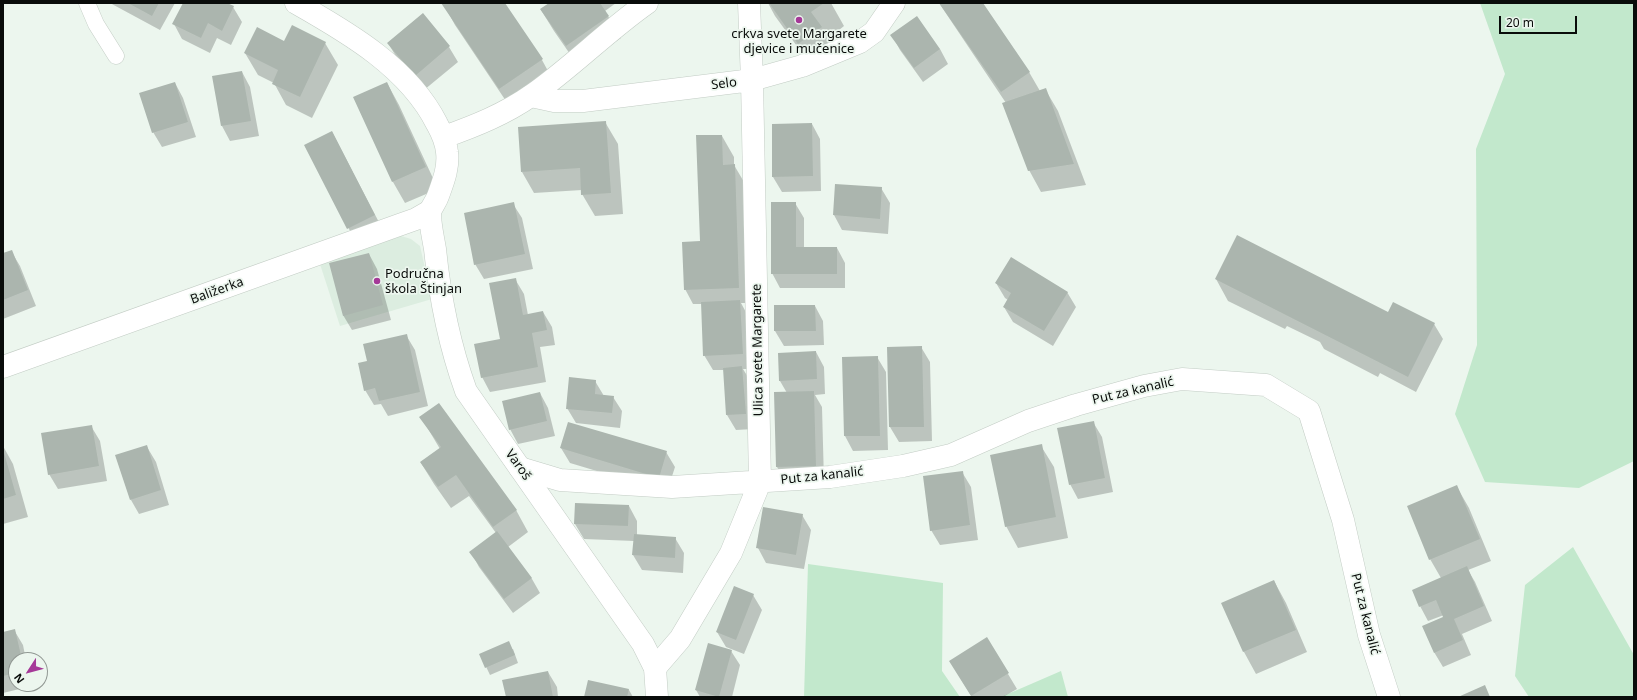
<!DOCTYPE html>
<meta charset="utf-8">
<style>
body{margin:0}
#map{position:relative;width:1637px;height:700px;overflow:hidden;background:#ecf6ee;font-family:"Noto Sans",sans-serif}
canvas{display:block}
.frame{position:absolute;inset:0;border:4px solid #090c0a;pointer-events:none}
.north{position:absolute;left:8px;top:652px;width:40px;height:40px;box-sizing:border-box;background:#ecf6ee;border:1px solid #919893;border-radius:50%;rotate:234deg;font-size:11px;font-weight:700;line-height:16px;text-align:center;color:#090c0a}
.north::after{content:'';display:block;margin:auto;width:14px;height:18px;background:#a53998;clip-path:polygon(50% 0,100% 100%,50% 72%,0 100%)}
.scale{position:absolute;left:1499px;top:16px;width:78px;height:18px;box-sizing:border-box;border:2px solid #090c0a;border-top:0;padding-left:5px;font-size:12px;line-height:14px;white-space:nowrap;color:#090c0a;-webkit-text-stroke:3px #ecf6ee;paint-order:stroke}
</style>
<div id="map">
<canvas width="1637" height="700"></canvas>
<div class="frame"></div>
<div class="north">N</div>
<div class="scale">20 m</div>
</div>
<script>
const ctx = document.querySelector('canvas').getContext('2d');
ctx.lineJoin = 'round';
function fill(path, color) {
  ctx.fillStyle = color;
  ctx.fill(path, 'evenodd');
}
function strokePath(path, color, width, dash) {
  ctx.strokeStyle = color;
  ctx.lineWidth = width;
  ctx.lineCap = dash ? 'butt' : 'round';
  ctx.setLineDash(dash || []);
  ctx.stroke(path);
}
function drawText(font, color, halo, rows, align = 'center') {
  ctx.font = font + ' "Noto Sans",sans-serif';
  ctx.lineWidth = 3.5;
  ctx.setLineDash([]);
  ctx.textBaseline = 'middle';
  ctx.strokeStyle = halo;
  ctx.fillStyle = color;
  for (const [text, x, y, turn = 0] of rows) {
    ctx.save();
    ctx.translate(x, y);
    ctx.rotate((+turn || 0) * Math.PI / 180);
    ctx.textAlign = isNaN(turn) ? turn : align;
    if (halo) ctx.strokeText(text, 0, 0);
    ctx.fillText(text, 0, 0);
    ctx.restore();
  }
}
const built = new Path2D(`
 M401 236 411 239 420 246 432 299 340 326 320 264Z`);
const green = new Path2D(`
 M1480 3H1634V461L1579 488 1485 482 1455 414 1477 345 1476 149 1505 74Z
 M1573 547 1634 655V697H1529L1515 676 1525 585Z
 M808 564 943 583 942 671 960 697H804Z
 M1061 671 1068 697H1001Z`);
const shadow = new Path2D(`
 M110 3H175L160 30Z
 M184 3H225L233 7 242 22 231 45 217 38 210 53 182 39 174 24Z
 M443 3H504L542 60 554 82 512 110 455 25Z
 M551 3H616L605 11 621 38 579 67 554 31 541 10Z
 M768 3H831L844 26 828 39 837 55 815 71 775 16Z
 M939 3H981L1029 72 1040 91 1045 89 1058 111 1086 185 1041 192 1029 170 1006 103Z
 M422 15 449 47 458 62 424 90 397 58 388 43Z
 M892 35 940 49 948 64 923 82 900 50Z
 M285 42 325 43 338 65 312 118 286 105 274 83 258 75 245 53Z
 M242 72 250 87 259 136 230 141 222 126Z
 M175 83 183 98 196 137 162 147 153 132Z
 M387 83 399 105 438 189 405 203 393 182 354 98Z
 M605 122 618 144 623 214 595 216 582 194V190L534 193 522 172Z
 M812 124 820 139 821 191 782 192 773 177Z
 M332 132 383 230 357 244 305 146Z
 M722 136 734 157V165L747 187V303H741L748 316 751 369H743L751 382 754 429 736 430 727 415 724 370H713L704 355 702 304H693L685 289 702 242Z
 M836 185 881 188 890 203 888 234 842 230 834 215Z
 M795 203 804 218V248H837L845 263V288H780L772 273Z
 M513 204 522 218 533 269 484 279 475 264Z
 M11 251 20 266 36 306 3 319V254Z
 M369 254 377 269 391 320 352 330 343 315Z
 M515 279 524 294 528 315 543 312 552 327 555 345 540 347 546 382 490 392 482 377 501 339Z
 M1216 279 1434 324 1443 339 1416 392 1380 373 1378 377 1324 349 1320 342 1287 326 1285 329 1228 301Z
 M996 283 1067 292 1076 307 1053 346 1013 322 1004 307 1008 300 1005 298Z
 M815 306 823 321 824 345 784 346 775 331Z
 M406 335 415 350 428 406 388 416 381 404 374 405 365 390 368 362Z
 M921 347 930 362 932 441 899 442 890 427 888 348Z
 M816 352 824 367 825 394 815 395 822 407 824 481 786 482 777 467 787 393 780 381Z
 M877 357 886 372 888 450 853 451 845 436Z
 M595 381 604 396 613 397 622 411 620 428 576 423 567 408Z
 M540 393 548 408 555 436 518 444 510 429Z
 M421 417 516 510 528 532 508 547 532 579 540 593 513 613 479 567 471 552 496 533 469 496 451 508 434 484 421 463 440 449Z
 M1093 422 1102 437 1113 492 1078 499 1070 484Z
 M91 426 100 441 107 481 58 489 49 474Z
 M3 446 13 464 28 517 3 524Z
 M1041 446 1054 467 1068 538 1018 548 1006 526Z
 M147 447 156 462 169 505 139 514 131 500Z
 M561 448 666 452 675 467 667 492 570 463Z
 M962 472 971 487 978 540 940 545 931 530Z
 M1457 487 1469 508 1491 561 1468 570 1475 582 1492 621 1462 634 1471 655 1443 667 1434 652 1445 617 1444 615 1428 621 1420 606 1441 578 1430 559Z
 M629 506 637 521V535L675 538 684 553 683 573 642 570 633 555 634 541 584 539 575 524Z
 M802 515 811 530 804 569 766 563 758 548Z
 M1274 581 1286 603 1307 652 1256 674 1244 652 1223 603Z
 M753 595 762 610 744 654 726 647 717 632Z
 M14 630 23 645 26 660H16V684H32V686L3 693V633Z
 M987 639 1017 689 1003 697H972L959 676Z
 M513 649 518 663 490 675 480 654Z
 M731 651 740 665 732 697H700L696 690Z
 M548 672 557 687 558 697H507Z
 M629 690 633 697H585Z`);
const building = new Path2D(`
 M128 3H159L152 16Z
 M183 3H227L234 6 222 31 208 23 201 38 172 24Z
 M441 3H505L543 59 499 89Z
 M549 3H600L609 16 566 46 540 9Z
 M769 3H824L811 12 822 27 798 44Z
 M939 3H983L1030 72 1001 92Z
 M423 13 450 46 415 76 387 43Z
 M917 16 940 49 914 68 890 35Z
 M292 25 326 42 300 97 272 84 278 70 244 53 257 27 284 41Z
 M242 71 251 121 221 126 212 76Z
 M175 82 188 122 152 133 139 93Z
 M387 82 426 167 392 182 353 97Z
 M1046 88 1074 164 1028 171 1002 103Z
 M606 121 611 193 581 195 580 168 521 172 518 127Z
 M812 123 813 176 772 177V124Z
 M332 131 375 215 347 229 304 145Z
 M696 135H722L723 165 735 164 739 288 684 290 682 242 700 241Z
 M835 184 882 187 880 219 833 215Z
 M514 202 525 254 474 265 464 213Z
 M771 202H796V247H837V274H771Z
 M1237 235 1388 312 1393 302 1435 323 1408 377 1215 279Z
 M12 250 28 290 3 300V253Z
 M369 253 383 305 343 316 329 263Z
 M1011 257 1068 292 1044 331 1003 307 1011 293 995 283Z
 M516 278 523 315 543 311 547 330 532 333 538 367 481 378 474 344 500 339 489 283Z
 M740 300 743 354 703 356 701 302Z
 M774 305H815L816 331H774Z
 M407 334 420 392 379 401 375 388 364 391 358 363 367 361 363 344Z
 M922 346 924 427H889L887 347Z
 M816 351 817 379 779 381 778 353Z
 M878 356 880 436H844L842 357Z
 M742 366 746 414 726 415 723 368Z
 M569 377 596 380 595 394 614 396 612 413 566 409Z
 M814 391 816 466 776 467 774 392Z
 M540 392 547 421 509 430 502 401Z
 M439 403 517 510 493 527 456 475 438 487 420 462 441 447 419 417Z
 M1094 421 1105 478 1069 485 1057 428Z
 M568 422 667 451 659 478 560 448Z
 M92 425 99 466 48 475 41 433Z
 M1042 444 1056 517 1005 527 990 455Z
 M147 445 161 490 130 500 115 455Z
 M3 449 16 495 3 499Z
 M963 471 970 525 930 531 923 476Z
 M1457 485 1480 539 1429 560 1407 506Z
 M575 503 629 505 628 526 574 524Z
 M763 507 803 514 796 555 756 548Z
 M497 531 532 578 504 599 469 552Z
 M634 534 676 537 675 558 632 555Z
 M1467 566 1484 606 1454 619 1463 640 1434 653 1422 626 1443 617 1436 600 1419 607 1412 590Z
 M1274 580 1296 630 1243 652 1221 603Z
 M734 586 754 594 736 640 716 632Z
 M15 629 22 660H16V673L3 676V632Z
 M987 637 1009 673 971 696 949 661Z
 M509 641 515 655 485 668 479 654Z
 M708 643 732 650 719 697 695 690Z
 M548 671 553 697H506L502 680Z
 M588 680 629 689 627 697H584Z
 M1485 685 1490 697H1458Z`);
const lane = new Path2D(`
 M87 3 96 24 116 56`);
const street = new Path2D(`
 M531 96 554 101H583L752 80 802 66 860 42 874 32 894 3
 M3 367 399 225 416 219 430 211
 M520 468 560 480 672 487 830 477 903 466 951 455 1028 421 1076 405 1144 386 1182 379 1266 385 1309 411 1343 520 1369 635 1389 697
 M655 668 680 639 731 553 760 482 752 80 749 3`);
const secondary = new Path2D(`
 M296 3C349 33 409 68 437 124 442 133 446 142 447 152 449 168 443 182 438 196 436 202 431 207 430 213 430 225 433 237 435 249 440 299 449 344 466 391L643 644 655 668 657 697
 M444 137C475 126 505 114 532 95 572 67 607 31 647 3`);
const markers = [
 [799,20,4,"#a53998"],
 [377,281,4,"#a53998"]
];
const poiNames = [
 ["crkva svete Margarete",799,34],
 ["djevice i mučenice",799,49],
 ["Područna",385,274,"left"],
 ["škola Štinjan",385,289,"left"]
];
const streetNames = [
 ["Selo",724,84,-7],
 ["Baližerka",217,291,-20],
 ["Ulica svete Margarete",758,350,-91],
 ["Put za kanalić",1133,391,-13],
 ["Varoš",518,465,54],
 ["Put za kanalić",822,476,-6],
 ["Put za kanalić",1365,614,76]
];
fill(built, '#dcede0');
fill(green, '#c2e8cc');
fill(shadow, '#0003');
fill(building, '#abb5ae');
strokePath(lane, '#c2ccc4', 17);
strokePath(street, '#c2ccc4', 23);
strokePath(secondary, '#c2ccc4', 23);
strokePath(lane, '#fff', 16);
strokePath(street, '#fff', 22);
strokePath(secondary, '#fff', 22);
for (const [x, y, r, color] of markers) {
  const dot = new Path2D();
  dot.arc(x, y, r, 0, 2 * Math.PI);
  ctx.fillStyle = color;
  ctx.fill(dot);
  strokePath(dot, '#ecf6ee', 1.5);
}
drawText('13px', '#090c0a', '#ecf6ee', poiNames);
drawText('13px', '#090c0a', '#ecf6ee', streetNames);
</script>
